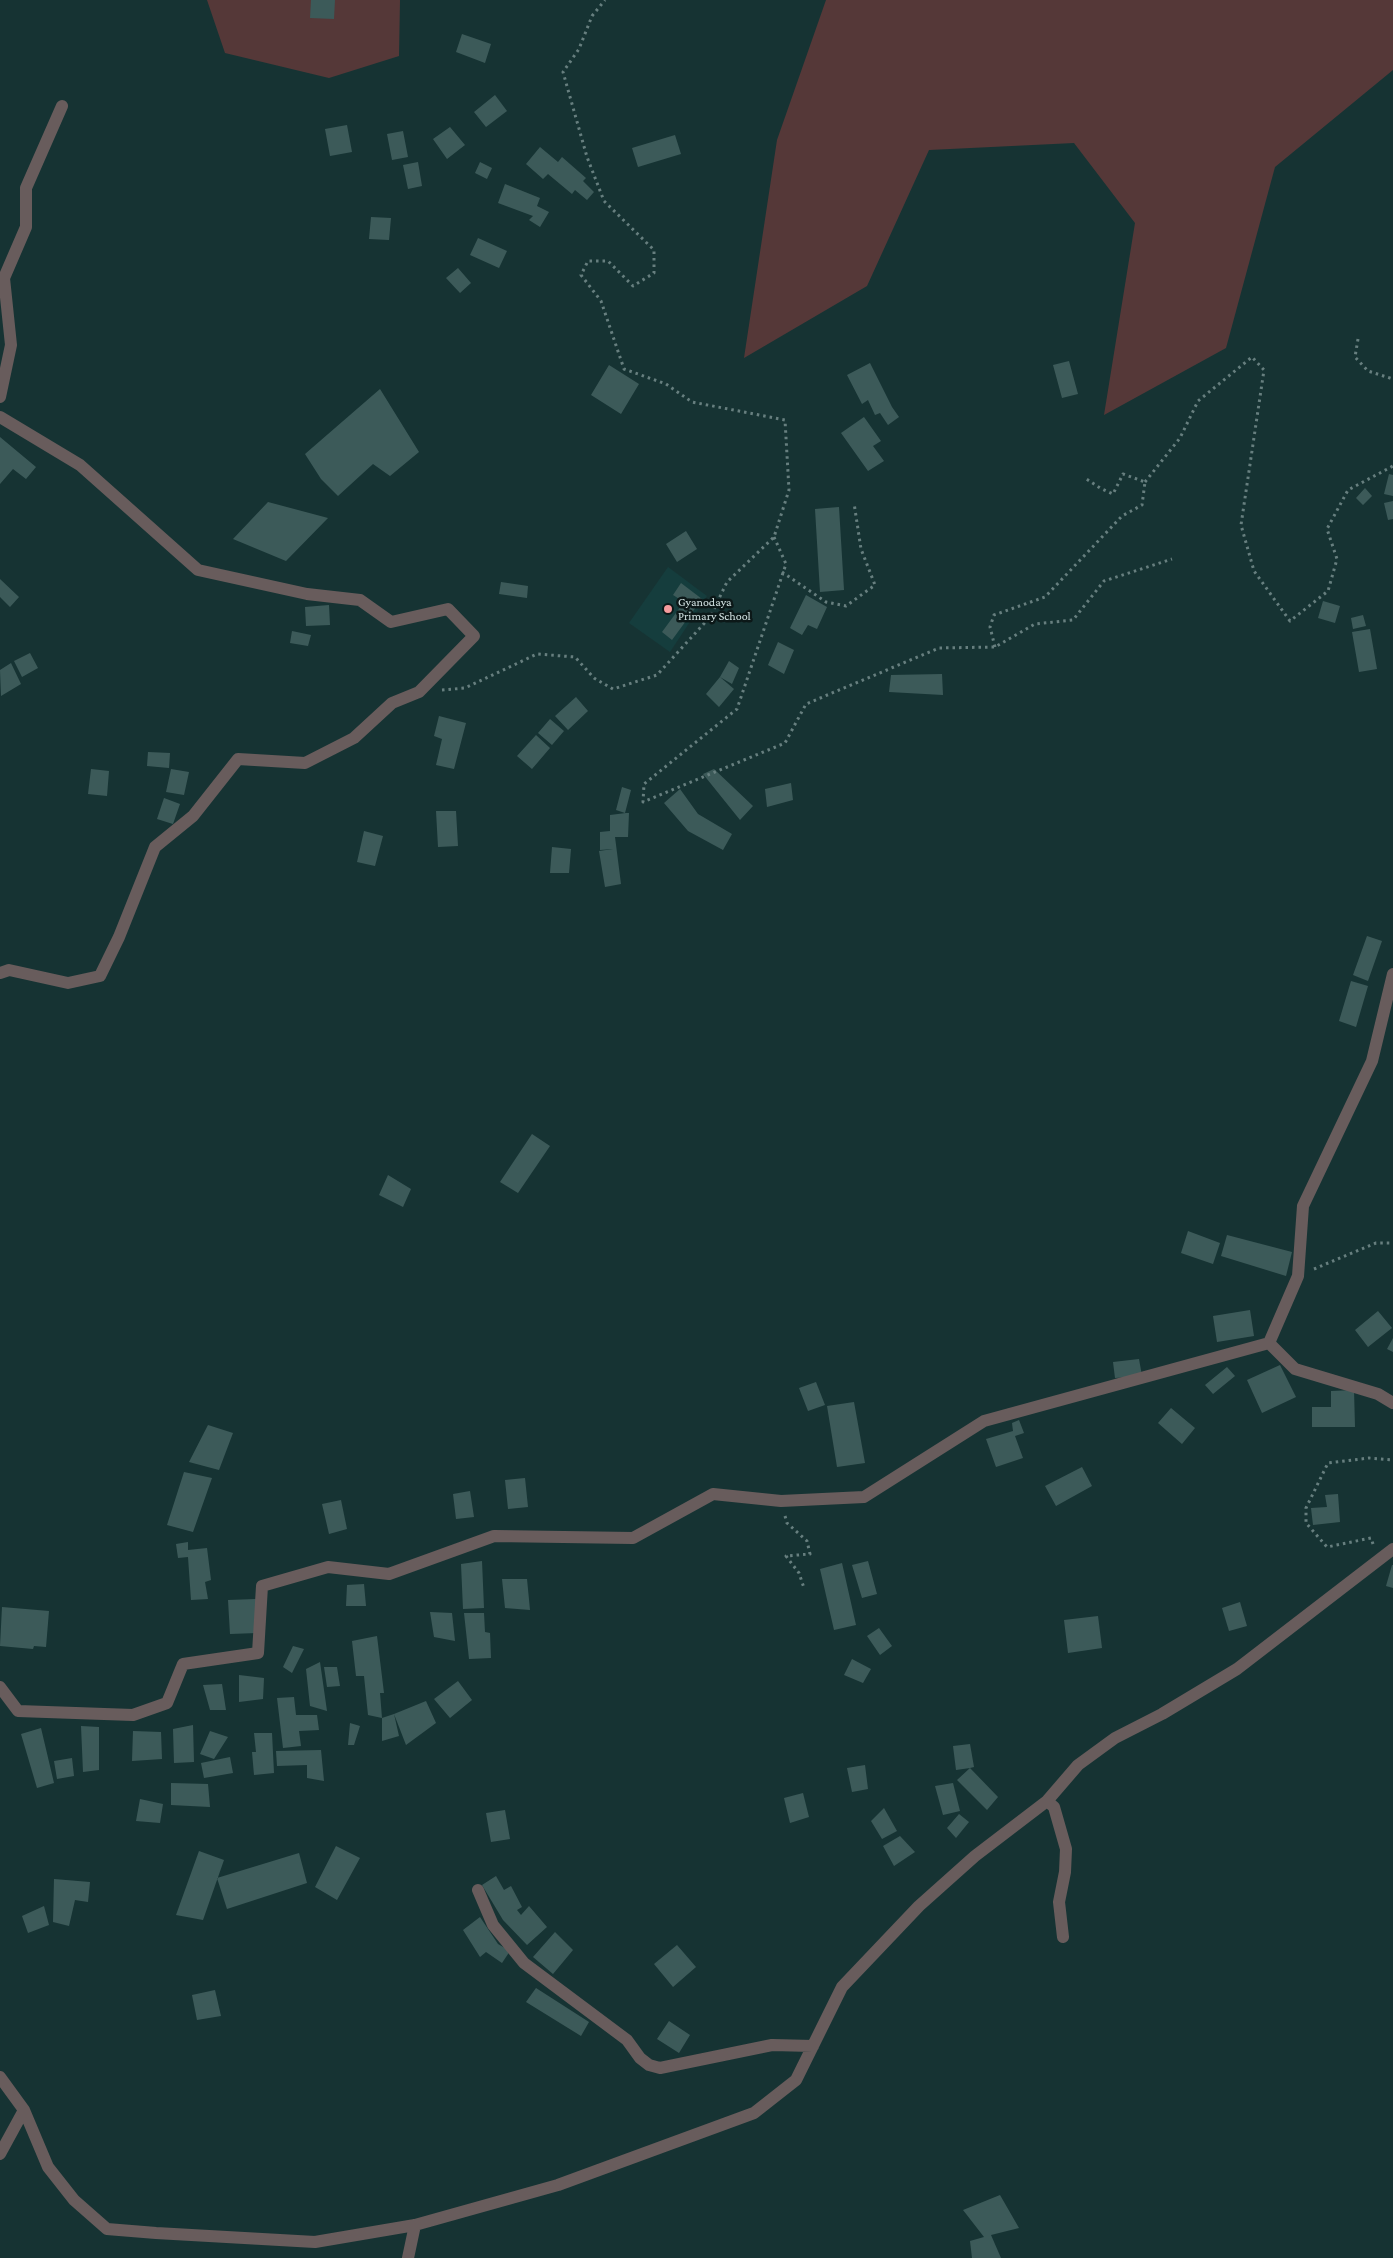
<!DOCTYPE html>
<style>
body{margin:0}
canvas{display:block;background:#163333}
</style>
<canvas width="1393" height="2258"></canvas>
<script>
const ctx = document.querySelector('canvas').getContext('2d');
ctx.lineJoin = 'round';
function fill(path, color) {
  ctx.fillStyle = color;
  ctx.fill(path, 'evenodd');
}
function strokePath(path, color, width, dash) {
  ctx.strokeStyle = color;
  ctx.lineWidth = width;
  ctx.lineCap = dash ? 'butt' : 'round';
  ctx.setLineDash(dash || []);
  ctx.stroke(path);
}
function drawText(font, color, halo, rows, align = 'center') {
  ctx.font = font + ' "Crimson Pro",serif';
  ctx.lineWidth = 5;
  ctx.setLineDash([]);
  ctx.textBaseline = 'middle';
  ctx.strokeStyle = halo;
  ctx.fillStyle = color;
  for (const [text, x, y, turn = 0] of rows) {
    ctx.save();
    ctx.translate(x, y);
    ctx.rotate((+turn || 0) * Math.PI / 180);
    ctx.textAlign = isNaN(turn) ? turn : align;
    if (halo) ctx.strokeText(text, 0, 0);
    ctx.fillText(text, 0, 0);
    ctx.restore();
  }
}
const built = new Path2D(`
 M668 567 707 596 670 652 629 623Z`);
const green = new Path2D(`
 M207 0H400L399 56 329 78 225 53Z
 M826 0H1393V70L1275 167 1226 348 1104 415 1135 223 1074 143 929 150 867 286 744 358 777 140Z`);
const building = new Path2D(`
 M311 0H335L334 19 310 18Z
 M462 34 491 44 485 63 456 52Z
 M495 95 507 111 486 127 474 112Z
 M347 125 352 152 330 156 325 129Z
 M450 127 465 145 447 159 433 139Z
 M403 131 408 157 392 160 387 134Z
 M675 135 681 154 638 167 632 148Z
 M540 147 558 162 562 157 586 178 583 181 594 192 587 200 575 190 572 194 548 174 543 179 526 164Z
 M418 162 422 186 408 189 403 165Z
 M480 162 492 168 487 179 475 173Z
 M505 184 540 198 537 206 549 212 540 227 529 220 533 216 498 203Z
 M371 217 391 218 389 240 369 239Z
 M478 238 507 251 499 268 470 255Z
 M458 268 471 283 460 293 446 278Z
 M1069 361 1078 394 1062 398 1053 365Z
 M870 363 892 407 899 417 888 425 880 413 875 415 868 400 862 404 847 375Z
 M609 365 639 384 621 414 591 395Z
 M380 389 419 452 390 476 373 464 338 496 321 479 305 454Z
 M864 417 881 441 873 446 884 461 868 471 841 433Z
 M0 437 36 467 26 479 13 469 0 484Z
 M1389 474 1393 475V496L1384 494Z
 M1365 488 1372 496 1363 505 1356 498Z
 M1393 501V519L1388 520 1384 503Z
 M268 502 328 518 286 561 233 539Z
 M839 507 844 590 820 592 815 509Z
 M686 531 697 549 677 562 666 544Z
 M0 579 19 597 10 607 0 597Z
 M501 582 528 586 527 598 499 594Z
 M681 583 702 599 672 640 662 632 684 602 673 595Z
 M806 595 827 607 817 629 808 625 802 635 790 628Z
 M1323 601 1340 606 1335 623 1318 618Z
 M329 605 330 625 306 626 305 607Z
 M1363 615 1366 626 1353 629 1351 618Z
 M1370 629 1377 669 1359 672 1352 632Z
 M292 631 311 635 308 646 290 643Z
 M778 642 794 650 784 674 768 665Z
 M30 653 38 668 22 677 14 661Z
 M729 661 739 668 732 684 720 677Z
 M11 663 21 684 1 696 0 670Z
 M942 674 943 695 889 692 891 675Z
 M720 677 734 689 719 707 706 694Z
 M576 697 588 711 568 730 555 716Z
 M439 716 466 723 454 769 436 765 442 739 434 736Z
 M550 719 564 731 552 745 538 733Z
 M536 735 550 748 532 769 517 756Z
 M148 752 170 753 169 768 147 766Z
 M91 769 109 771 107 796 88 794Z
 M171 769 189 772 184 795 166 792Z
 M714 769 753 806 740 820 703 774Z
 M791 783 793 800 767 807 765 789Z
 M622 787 631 790 625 813 616 810Z
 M680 789 698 814 732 834 723 850 688 831 664 803Z
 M164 798 180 804 173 824 157 819Z
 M436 811H456L458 846 438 847Z
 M626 813H629L628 837H615L621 884 605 887 599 851 613 849 600 850V832L610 831V815Z
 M364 831 383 836 375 866 357 862Z
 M552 847 571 849 569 873H550Z
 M1367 936 1382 941 1368 981 1353 975Z
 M1351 981 1368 986 1356 1027 1339 1021Z
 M532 1134 550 1146 518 1193 500 1182Z
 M388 1175 411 1189 403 1207 379 1195Z
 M1188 1231 1220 1243 1213 1264 1181 1253Z
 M1227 1235 1292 1252 1286 1276 1221 1256Z
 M1250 1310 1254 1336 1217 1342 1213 1316Z
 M1378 1311 1392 1328 1368 1347 1355 1330Z
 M1393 1338V1352L1387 1349Z
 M1139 1359 1142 1376 1115 1378 1113 1362Z
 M1280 1365 1296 1397 1262 1413 1247 1380Z
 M1227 1367 1235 1376 1213 1394 1205 1385Z
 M816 1382 825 1405 808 1411 799 1388Z
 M1354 1390 1355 1427H1312V1407H1331V1391Z
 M854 1402 865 1463 837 1467 827 1406Z
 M1171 1408 1195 1428 1182 1444 1158 1423Z
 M1019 1420 1024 1433 1015 1436 1023 1458 996 1467 986 1439 1013 1431 1012 1423Z
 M208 1425 233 1433 219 1470 189 1462Z
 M1082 1467 1092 1486 1056 1506 1045 1486Z
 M184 1472 212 1478 193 1532 167 1525Z
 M525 1478 528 1507 508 1509 505 1480Z
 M470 1491 474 1517 456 1519 453 1494Z
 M1338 1494 1340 1522 1313 1525 1311 1508 1327 1507 1325 1495Z
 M341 1500 347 1529 329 1534 322 1504Z
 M188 1542V1550L207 1548 211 1580 205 1582 208 1599 191 1600 188 1557 178 1558 176 1544Z
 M482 1561 484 1608 463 1609 461 1564Z
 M868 1561 877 1594 862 1598 852 1565Z
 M842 1563 856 1625 834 1630 820 1569Z
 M1392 1565H1393V1588L1386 1586Z
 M502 1579H527L530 1610 505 1608Z
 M364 1584 366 1606H346L347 1585Z
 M256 1599 257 1633 230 1634 228 1600Z
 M1240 1602 1247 1626 1229 1631 1222 1608Z
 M2 1607 49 1611 46 1647 34 1646 33 1649 0 1646Z
 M430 1612 452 1613 455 1641 434 1637Z
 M464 1613H484L485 1632 490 1633 491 1658 469 1659Z
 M1098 1616 1102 1648 1068 1653 1064 1620Z
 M879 1628 892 1646 880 1655 867 1636Z
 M377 1636 384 1693H380L382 1718 368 1715 364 1676H356L352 1641Z
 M293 1646 304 1649 292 1673 283 1667Z
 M852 1659 871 1669 863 1683 844 1675Z
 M320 1662 327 1711 310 1706 306 1669Z
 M324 1667H337L340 1686 327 1687Z
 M239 1675 264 1678 263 1699 239 1702Z
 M458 1681 472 1700 450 1718 434 1699Z
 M222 1684 226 1710H210L203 1685Z
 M294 1697 296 1715H317L319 1730 299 1731 301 1746 283 1748 277 1698Z
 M426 1701 436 1723 406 1745 394 1714Z
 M394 1714 399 1736 382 1741V1718Z
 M350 1723 360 1726 354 1745H348Z
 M193 1725 194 1762 174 1763 173 1729Z
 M81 1726 99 1727V1770L83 1772Z
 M41 1728 54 1783 37 1788 21 1734Z
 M133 1731 161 1732 162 1759 132 1761Z
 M210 1731 228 1737 214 1759 200 1754Z
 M254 1733H272L274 1773 254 1775 252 1752H256Z
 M970 1744 974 1767 970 1768 998 1797 987 1810 957 1780 970 1768 956 1770 953 1746Z
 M321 1750 324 1781 307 1778V1765L277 1766 276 1751Z
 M230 1757 233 1773 204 1778 201 1763Z
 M72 1758 74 1776 57 1779 54 1761Z
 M865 1765 868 1789 852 1792 847 1768Z
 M171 1783 208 1784 210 1807 171 1805Z
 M953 1783 960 1811 943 1815 935 1786Z
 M803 1793 809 1817 790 1823 784 1798Z
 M140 1799 163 1804 160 1823 136 1821Z
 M884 1808 897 1831 882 1839 871 1821Z
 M505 1810 510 1839 491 1842 486 1813Z
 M959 1814 969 1822 956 1838 947 1828Z
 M900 1836 915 1852 894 1866 883 1846Z
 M336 1846 360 1858 337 1900 315 1887Z
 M199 1851 224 1860 203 1920 176 1915Z
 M299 1853 307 1883 227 1909 217 1878Z
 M496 1876 504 1890 511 1886 522 1907 517 1910 521 1915 529 1906 547 1927 527 1945 503 1920 482 1885Z
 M54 1879 90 1882 88 1902 75 1900 69 1926 53 1922Z
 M44 1906 49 1925 28 1933 22 1916Z
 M480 1917 498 1944 510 1951 502 1963 486 1952 480 1957 463 1930Z
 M555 1932 573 1950 553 1974 533 1957Z
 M677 1945 696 1967 673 1987 654 1964Z
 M536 1988 589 2022 581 2036 526 2002Z
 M215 1990 221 2016 197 2020 192 1995Z
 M669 2021 690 2035 679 2053 657 2039Z
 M1000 2195 1019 2228 991 2235 1001 2258H972L970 2241 984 2237 963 2210Z`);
const path = new Path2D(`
 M1358 339 1355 357 1368 371 1393 379
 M1145 482 1180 438 1198 401 1252 357 1264 370 1241 525 1254 571 1290 621 1328 591 1337 559 1327 529 1348 490 1393 466
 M774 537 786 564 737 709 644 784 643 802 785 743 806 704 939 648 995 647 1035 624 1073 620 1104 581 1172 559
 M782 572 826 602 846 606 875 585 861 549 854 503
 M995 647 990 627 994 615 1045 597 1122 516 1142 505 1145 482 1123 474 1113 494 1100 488 1085 478
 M442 690 465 688 537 654 575 657 594 678 613 689 657 675 710 617 727 582 774 537 789 490 785 420 692 402 666 384 624 369 601 301 581 275 588 261H608L633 286 654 273V250L604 201 587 157 563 72 579 49 592 16 605 0
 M1314 1269 1376 1243H1393
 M785 1516 787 1523 807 1541 810 1554 786 1556 799 1573 804 1588
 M1373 1544 1371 1538 1327 1547 1306 1523V1508L1328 1463 1369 1458 1393 1460`);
const minor = new Path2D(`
 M0 397 11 345 4 278 26 227V188L62 106
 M0 417 80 465 198 570 307 594 360 600 391 622 448 609 474 636 419 692 392 703 354 738 305 763 238 759 193 816 155 847 119 937 100 976 68 983 9 970 0 973
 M1269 1343 1295 1369 1378 1394 1393 1403
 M0 1687 18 1711 133 1715 167 1703 183 1664 258 1653 262 1586 328 1567 389 1574 494 1536 633 1538 713 1494 781 1501 864 1497 984 1421 1269 1343 1298 1276 1303 1206 1372 1061 1393 974
 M1047 1801 1054 1807 1066 1849 1065 1872 1059 1902 1063 1937
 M478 1890 493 1925 524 1963 627 2040 640 2058 649 2065 660 2068 772 2045 813 2046
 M0 2077 24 2110 48 2167 74 2200 107 2229 156 2233 315 2242 415 2225 558 2185 754 2113 796 2080 842 1987 919 1906 975 1856 1047 1801 1078 1765 1115 1738 1162 1714 1237 1669 1393 1549
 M0 2154 24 2110
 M408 2258 415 2225`);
const markers = [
 [668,609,5,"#f59b9d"]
];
const poiNames = [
 ["Gyanodaya",678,602],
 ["Primary School",678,616]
];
fill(built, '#153d3d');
fill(green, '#553838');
fill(building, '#3c5a59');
strokePath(path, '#677f7f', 3, [2.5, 4]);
strokePath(minor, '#685c5c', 12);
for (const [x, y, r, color] of markers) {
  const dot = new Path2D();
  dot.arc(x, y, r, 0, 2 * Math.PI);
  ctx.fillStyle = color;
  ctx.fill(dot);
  strokePath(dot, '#0c1818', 2);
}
drawText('12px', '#d3e3e3', '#0c1818', poiNames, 'left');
</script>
